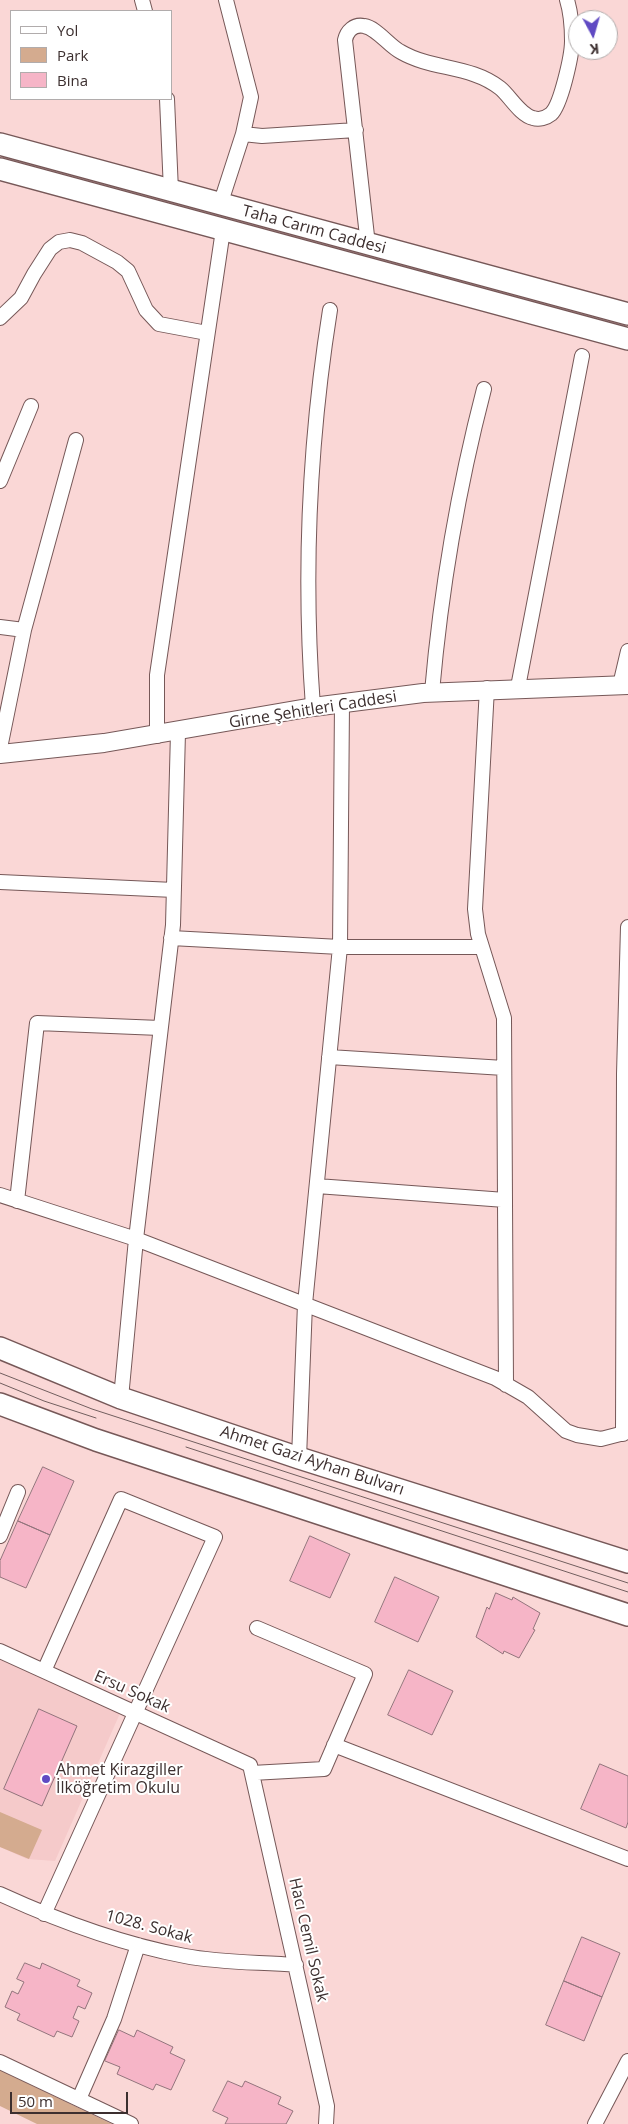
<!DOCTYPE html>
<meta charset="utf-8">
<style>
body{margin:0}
#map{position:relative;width:628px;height:2124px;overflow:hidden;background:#fad7d6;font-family:"Open Sans",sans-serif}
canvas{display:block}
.legend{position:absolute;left:10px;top:10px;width:162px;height:90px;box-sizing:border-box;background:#fff;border:1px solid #b1acac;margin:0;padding:6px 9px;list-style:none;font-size:15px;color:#3c2f2f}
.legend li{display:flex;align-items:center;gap:10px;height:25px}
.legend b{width:25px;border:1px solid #b1acac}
.north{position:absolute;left:568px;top:10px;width:50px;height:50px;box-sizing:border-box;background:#fff;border:1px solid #b1acac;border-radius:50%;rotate:174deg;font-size:14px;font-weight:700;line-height:20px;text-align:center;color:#3c2f2f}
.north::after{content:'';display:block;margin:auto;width:18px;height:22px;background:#604ac3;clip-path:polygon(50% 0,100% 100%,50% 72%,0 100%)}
.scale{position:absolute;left:10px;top:2092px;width:118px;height:22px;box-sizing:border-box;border:2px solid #3c2f2f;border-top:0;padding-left:6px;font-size:15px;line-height:18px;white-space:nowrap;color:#3c2f2f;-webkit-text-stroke:4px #fff;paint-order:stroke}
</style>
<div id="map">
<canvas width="628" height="2124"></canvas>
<ul class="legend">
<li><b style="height:6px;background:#fff"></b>Yol</li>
<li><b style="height:14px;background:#d4ab8f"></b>Park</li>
<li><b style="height:14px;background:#f6b5c7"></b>Bina</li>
</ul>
<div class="north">K</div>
<div class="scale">50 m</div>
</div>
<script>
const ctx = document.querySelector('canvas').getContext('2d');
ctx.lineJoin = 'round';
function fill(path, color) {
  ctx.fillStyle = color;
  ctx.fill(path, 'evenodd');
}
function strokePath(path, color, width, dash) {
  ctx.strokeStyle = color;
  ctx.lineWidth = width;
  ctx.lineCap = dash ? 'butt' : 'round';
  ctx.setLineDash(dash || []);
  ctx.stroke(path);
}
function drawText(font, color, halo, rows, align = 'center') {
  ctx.font = font + ' "Open Sans",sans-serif';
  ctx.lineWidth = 4;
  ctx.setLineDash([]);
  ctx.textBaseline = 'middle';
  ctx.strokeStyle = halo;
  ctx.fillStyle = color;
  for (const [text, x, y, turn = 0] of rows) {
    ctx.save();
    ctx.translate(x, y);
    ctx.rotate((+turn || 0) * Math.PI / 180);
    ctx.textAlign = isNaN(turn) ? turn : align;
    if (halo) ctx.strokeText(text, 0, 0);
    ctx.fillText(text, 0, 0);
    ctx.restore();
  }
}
const built = new Path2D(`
 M0 1659 121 1711 55 1861 27 1859 0 1847Z`);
const green = new Path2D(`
 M0 1812 42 1830 29 1859 0 1847Z
 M0 2070 112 2124H37L0 2106Z`);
const building = new Path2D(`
 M43 1467 74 1481 50 1535 18 1521Z
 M18 1521 50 1535 26 1588 0 1577V1561Z
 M310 1536 350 1554 330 1598 290 1581Z
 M395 1577 439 1597 418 1642 375 1622Z
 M496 1593 512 1600 513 1597 540 1613 533 1629 535 1630 519 1658 504 1651 503 1654 476 1637 487 1607 489 1609Z
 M409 1670 453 1691 432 1735 388 1715Z
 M39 1709 77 1726 42 1806 4 1789Z
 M600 1764 628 1776V1822L626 1828 581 1809Z
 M582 1937 620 1953 602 1997 564 1981Z
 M25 1963 40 1969 42 1963 80 1980 77 1986 92 1993 85 2009 78 2006 73 2018 79 2021 72 2037 57 2031 54 2037 17 2020 20 2014 5 2007 12 1991 18 1994 24 1982 17 1979Z
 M564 1981 602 1997 584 2041 546 2025Z
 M119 2030 134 2037 137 2030 173 2047 170 2053 185 2060 171 2090 156 2084 153 2090 117 2074 120 2067 105 2061Z
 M228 2081 242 2087 245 2081 281 2097 278 2104 293 2111 286 2124H225L228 2118 213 2111Z`);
const minor = new Path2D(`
 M142 0 145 11
 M167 99 171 191
 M243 134 262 136 356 130
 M220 205 243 134 251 97 226 0
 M368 245 345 40C347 31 354 24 364 26 377 28 389 46 401 52 432 70 471 65 500 88 510 96 520 115 533 118 539 120 546 118 551 114 561 105 572 55 572 41 572 28 571 13 567 0
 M0 318 21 298 34 274 50 249 59 242 70 240 82 243 117 262 128 271 146 310 159 324 207 333
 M0 481 31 406
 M0 627 24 630
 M620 685 628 651
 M518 687 582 356
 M487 688 475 909 478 934 504 1018 506 1385
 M432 692C441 589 458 489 484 389
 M313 707C303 573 309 442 330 310
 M157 736V675L223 230
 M0 748 24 630 76 440
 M0 882 174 890
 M171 938 340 947H481
 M329 1057 504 1068
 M317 1186 505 1200
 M0 1195 136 1239 495 1378 528 1397 566 1431 577 1435 601 1439 628 1432
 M17 1201 37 1023 160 1028
 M121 1398 136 1239 173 925 178 732
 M623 1434 624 1074 628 927
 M299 1458 305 1304 340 947 342 703
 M0 1536 18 1492
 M0 1651 250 1765 327 2106 326 2124
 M334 1745 628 1859
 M252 1773 324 1769 365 1674 257 1628
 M0 1894C59 1921 121 1944 185 1956 221 1963 260 1962 296 1965
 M44 1914 215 1537 121 1499 44 1671
 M0 2062 131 2124
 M79 2099 114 2019 138 1945
 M595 2124 628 2061`);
const tertiary = new Path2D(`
 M0 754 104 743 313 707 423 693 628 685`);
const primary = new Path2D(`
 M0 144 628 314
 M0 169 628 339
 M0 1348 121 1398 299 1458 628 1562
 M0 1404 96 1440 628 1615`);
const tram = new Path2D(`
 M0 1373 92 1409 628 1583
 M0 1383 44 1401 96 1418
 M186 1447 628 1592`);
const markers = [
 [46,1779,5,"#604ac3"]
];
const streetNames = [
 ["Taha Carım Caddesi",314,230,15],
 ["Girne Şehitleri Caddesi",313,710,-9],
 ["Ahmet Gazi Ayhan Bulvarı",312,1461,18],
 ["Ersu Sokak",132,1692,24],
 ["1028. Sokak",149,1927,15],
 ["Hacı Cemil Sokak",308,1940,77]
];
const poiNames = [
 ["Ahmet Kirazgiller",56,1770],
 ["İlköğretim Okulu",56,1788]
];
fill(built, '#f5caca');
fill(green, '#d4ab8f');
fill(building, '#f6b5c7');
strokePath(building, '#92747c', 1);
strokePath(minor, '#765858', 16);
strokePath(tertiary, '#765858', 20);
strokePath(primary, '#765858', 24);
strokePath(minor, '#fff', 14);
strokePath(tertiary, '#fff', 18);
strokePath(primary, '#fff', 21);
strokePath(tram, '#715e5e', 1);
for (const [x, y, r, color] of markers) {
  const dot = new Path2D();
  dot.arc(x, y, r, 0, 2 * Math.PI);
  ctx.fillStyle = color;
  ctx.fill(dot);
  strokePath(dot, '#fff', 2);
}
drawText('16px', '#3c2f2f', '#fff', streetNames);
drawText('16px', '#3c2f2f', '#fff', poiNames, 'left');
</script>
